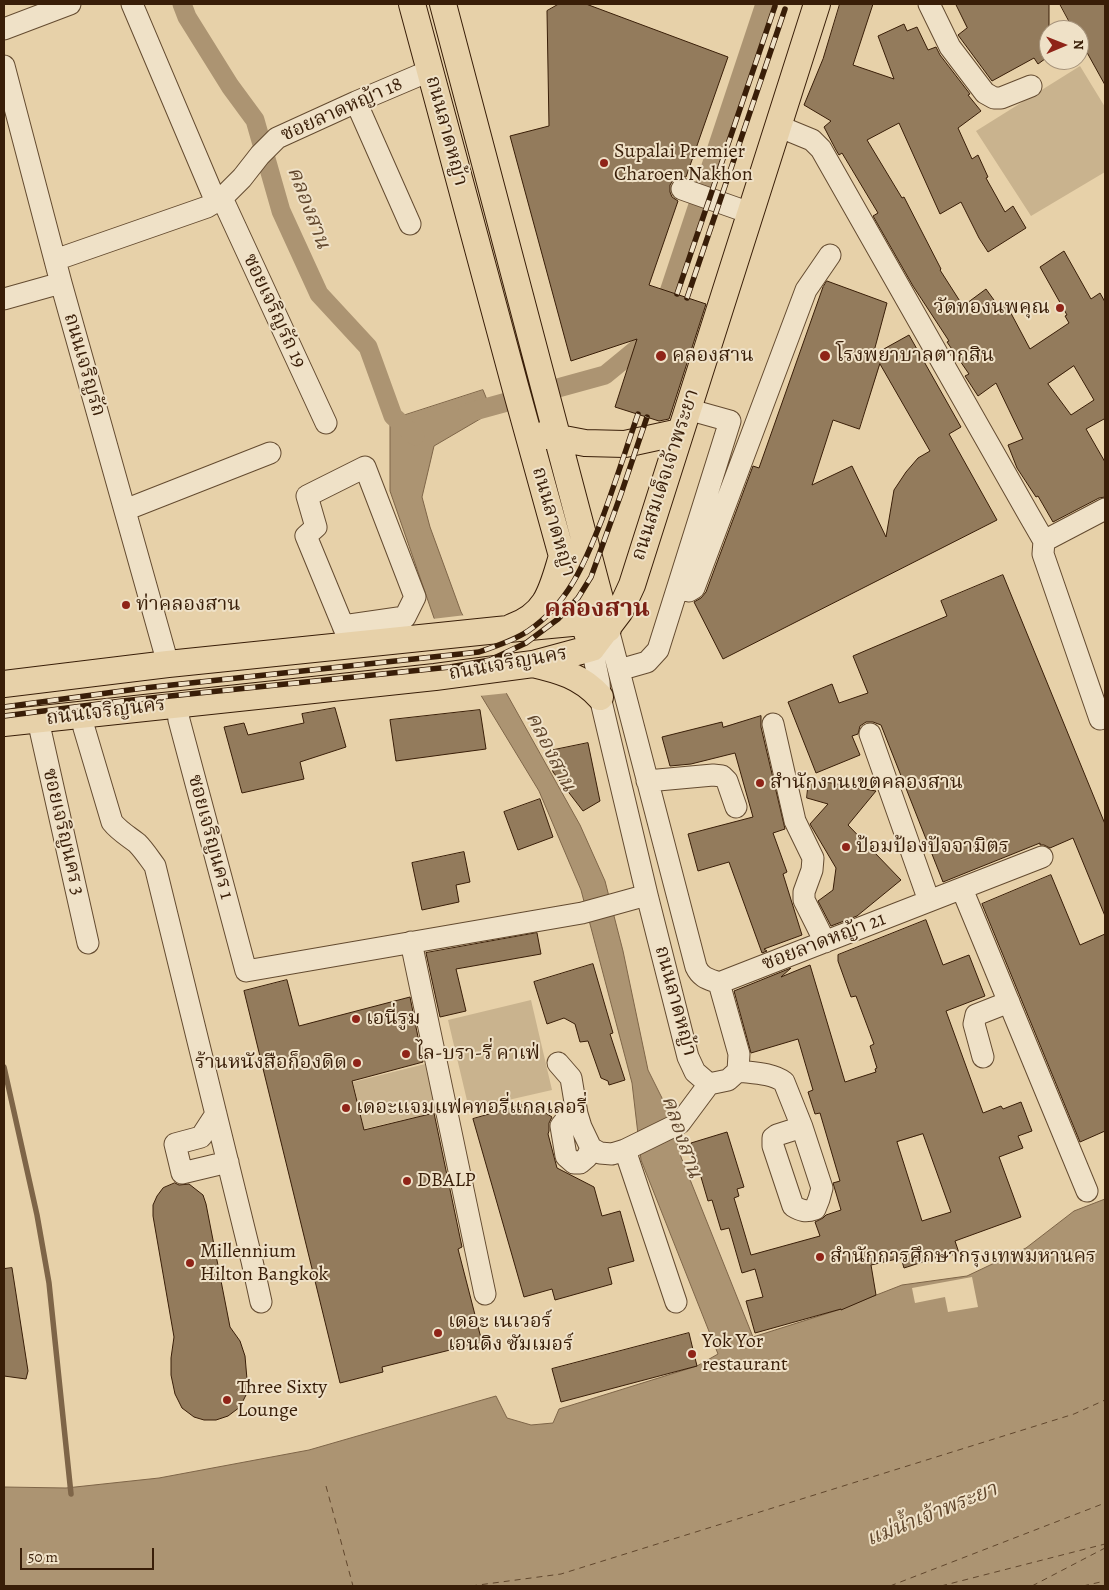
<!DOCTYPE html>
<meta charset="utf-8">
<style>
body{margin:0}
#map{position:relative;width:1109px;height:1590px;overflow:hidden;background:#e7d1a9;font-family:Alegreya,serif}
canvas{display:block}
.frame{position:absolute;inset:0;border:5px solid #391e08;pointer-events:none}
.north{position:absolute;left:1039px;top:20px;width:50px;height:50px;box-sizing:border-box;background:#efe1c7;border:1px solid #a6937b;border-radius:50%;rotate:89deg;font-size:14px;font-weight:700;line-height:20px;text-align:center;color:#391e08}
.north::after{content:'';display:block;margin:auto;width:18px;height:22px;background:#8f2418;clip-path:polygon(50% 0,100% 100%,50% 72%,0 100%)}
.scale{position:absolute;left:20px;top:1548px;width:134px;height:22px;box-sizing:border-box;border:2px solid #391e08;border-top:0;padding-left:6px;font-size:15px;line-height:18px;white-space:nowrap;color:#391e08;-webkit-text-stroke:4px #efe1c7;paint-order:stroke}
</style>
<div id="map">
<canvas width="1109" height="1590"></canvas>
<div class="frame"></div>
<div class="north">N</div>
<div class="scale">50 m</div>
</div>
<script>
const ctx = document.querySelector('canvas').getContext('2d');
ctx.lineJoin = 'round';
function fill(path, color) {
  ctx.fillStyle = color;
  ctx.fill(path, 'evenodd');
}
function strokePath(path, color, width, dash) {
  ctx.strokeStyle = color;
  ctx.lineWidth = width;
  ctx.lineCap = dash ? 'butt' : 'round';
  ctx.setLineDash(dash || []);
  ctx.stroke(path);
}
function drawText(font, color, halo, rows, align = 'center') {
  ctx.font = font + ' Alegreya,"Noto Serif Thai",serif';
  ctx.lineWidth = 4;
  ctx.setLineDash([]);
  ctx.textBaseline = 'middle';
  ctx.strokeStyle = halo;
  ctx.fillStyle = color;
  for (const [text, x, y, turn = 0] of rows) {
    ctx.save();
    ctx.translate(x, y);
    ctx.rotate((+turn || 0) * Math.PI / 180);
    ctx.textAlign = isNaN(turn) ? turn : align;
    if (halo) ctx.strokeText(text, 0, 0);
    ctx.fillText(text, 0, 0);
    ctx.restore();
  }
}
const green = new Path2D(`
 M1080 66 1105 107V172L1031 216 976 131Z
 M531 1000 552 1090 469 1109 448 1020Z
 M425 1064 436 1112 364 1129 353 1082Z`);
const water = new Path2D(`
 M483 390 492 412 434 446 422 497 430 527 461 612 580 825 605 881 623 951 648 1070 669 1112 681 1157 753 1337 838 1310 902 1285 967 1276 1026 1248 1074 1211 1105 1199V1586H4V1487L66 1488 159 1478 309 1450 496 1396 507 1418 531 1425 553 1423 559 1409 697 1366 718 1354 641 1160 632 1083 581 890 539 791 434 618 390 491V420Z`);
const pier = new Path2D(`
 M466 615 508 693 479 696 432 619Z
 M972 1277 978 1307 948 1312 945 1297 915 1303 912 1288Z`);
const stream = new Path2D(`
 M4 1067 37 1215 49 1283 71 1494`);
const canal = new Path2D(`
 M182 4 187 17 230 86 255 120 281 211 319 294 368 347 393 416 415 436
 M467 413 605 375 655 334 765 4`);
const ferry = new Path2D(`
 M326 1486 353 1586
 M471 1586 561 1574 1074 1414 1105 1400
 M890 1586 1105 1503
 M941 1586 1105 1544
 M1032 1586 1105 1548
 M1083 1586 1105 1581`);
const building = new Path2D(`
 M559 4H586L728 57 686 177H680L674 179 670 185V192L672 197 678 201 649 285 706 304 669 419 659 421 615 407 637 339 571 361 510 136 549 126 547 11Z
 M840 4H873L853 65 894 79 878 36 904 24 907 31 917 27 928 50 936 47 940 55 970 94 968 95 981 111 958 128 972 159 978 155 988 177 986 178 1005 212 1013 206 1026 228 988 252 979 238 961 202 940 214 899 123 867 140 902 198 904 197 941 269 940 270 963 306 986 289 999 307 1005 302 1030 349 1069 323 1065 316 1067 315 1040 267 1064 251 1091 299 1100 293 1105 302V421L1104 419 1086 429 1105 462V497L1099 498 1053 522 1038 496 1036 497 1017 468 1008 445 1023 439 996 383 978 396 965 376 969 374 947 342 949 341 913 286 873 216 878 213 842 153 839 155 836 150 824 127 831 121 804 105 823 59ZM1074 366 1094 400 1071 415 1048 384Z
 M956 4H1049V56L1038 64 1034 58 992 81 958 35 967 28Z
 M1060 4H1105V85L1079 38V30H1074Z
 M827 281 887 303 873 355 909 335 961 427 949 434 997 520 723 659 694 602 701 598 706 592 753 466 759 468 823 287ZM880 364 930 451 918 458 906 472 894 490 886 537 852 466 812 485 833 420 859 429Z
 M1003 575 1105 824V916L1073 838 1050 848 1044 845H1040V843L943 882 881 725 873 722H866L860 726 858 734 852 736 860 755 816 773 788 702 832 684 839 703 868 693 853 656 947 616 941 601Z
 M335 708 346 747 300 762 304 779 242 793 224 727 244 723 248 735 304 723 302 714Z
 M480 710 486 749 396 761 390 720Z
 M761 716V727L785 829 773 833 787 872 783 874 802 935 764 949 767 951 762 953 729 862 698 871 688 834 753 817 735 753 691 764 670 766 662 737 722 722 723 727Z
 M588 743 600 801 583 811 553 772 549 751Z
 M809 779 876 791 848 825 901 880 857 916 831 926 818 901 833 890 836 868 810 824 828 804 807 798Z
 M540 799 553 837 518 850 504 812Z
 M464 852 470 882 456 885 459 902 422 910 412 863Z
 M1051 875 1080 945 1105 934V1131L1080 1142 982 904Z
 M926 920 943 965 969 955 985 996 946 1011 983 1113 1001 1106 1003 1109 1021 1102 1032 1131 1018 1136 1023 1148 999 1157 1021 1217 955 1241 959 1253 939 1259 938 1257 904 1268 901 1258 871 1265 876 1295 841 1310V1309L755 1333 746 1301 763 1297 755 1269 742 1273 729 1228 721 1230 712 1200 708 1201 691 1143 727 1132 744 1187 737 1189 739 1196 734 1198 751 1255 820 1236 815 1222 823 1218 826 1215 841 1210 833 1183 840 1181 820 1113 815 1114 808 1092 813 1090 798 1039 751 1053 734 991 791 968 781 977 810 965 845 1082 876 1072 875 1069 877 1068 870 1046 874 1044 856 996 851 997 838 961V955ZM923 1134 951 1212 922 1221 897 1142Z
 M537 933 541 954 456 969 466 1011 440 1017 426 953Z
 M593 964 613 1033 610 1034 625 1080 609 1085 608 1081 601 1078 588 1041 580 1042 575 1024 564 1018 547 1024 534 982Z
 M287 980 299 1026 410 997 423 1062 352 1081 364 1130 434 1113 462 1247 458 1249 482 1342 382 1367 383 1372 340 1383 244 991Z
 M529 1103 552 1117 549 1123V1131L548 1134 557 1168 594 1187 602 1216 620 1211 634 1261 608 1268 612 1284 555 1300 552 1289 524 1297 473 1119Z
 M175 1183 179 1185 189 1184 203 1195 206 1204 230 1327 240 1341 245 1356 248 1391 240 1407 228 1416 216 1420H204L194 1417 182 1408 175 1394 171 1375V1358L174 1337 153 1216V1205L157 1196 163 1188Z
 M12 1268 28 1371 26 1379 4 1376V1269Z
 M689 1333 697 1366 561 1402 552 1369Z`);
const minor = new Path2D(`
 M132 4 216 202
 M929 4 950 47 985 93 994 98H1001L1031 86
 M4 29 70 4
 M4 66 61 283 168 664
 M356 102 410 224
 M778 126 812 140 821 149 1029 515 1044 541 1043 554 1100 719 1105 716
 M682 189 750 213
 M222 198 326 423
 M55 260 207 207 222 198 242 178 260 155 277 138 356 102 429 71
 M4 299 61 283
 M125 510 270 453
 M1044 541 1105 509
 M678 589 689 591 694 588 806 290 830 255
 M343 626 405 617 415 597 365 467 307 496 316 527 306 536 351 645
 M592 648 599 682 600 697 647 895 688 1057 695 1072 709 1084 728 1080 738 1071 739 1054 719 983C709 979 701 978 696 967L608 629
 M619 670 647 662 658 650 730 421 687 409
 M177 704 179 720 246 971 582 913 647 895
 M82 716 84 728 112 822C119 831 128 836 137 843 144 850 149 858 155 866L252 1261 261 1302
 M38 720 88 943
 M773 724 795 821 813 858 812 870 804 892V900L825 942
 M870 734 929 901
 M647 781 713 775 722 776 727 781 736 807
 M962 889 1087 1191
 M411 942 485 1294
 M719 983 1042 857
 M983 1057 974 1024 976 1015 1009 1002
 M558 1063 571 1078 577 1114 581 1127 591 1148 600 1153 612 1154 625 1150
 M738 1071C753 1073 772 1073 784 1082L802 1127 822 1188 819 1199 815 1209C806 1212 801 1211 793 1206L773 1146V1138L777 1135 802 1127
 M216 1114 201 1137 175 1144 182 1173 228 1162
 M577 1114 568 1117 561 1126 566 1156 574 1163H580L587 1157 591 1148
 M676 1302 625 1150 680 1123 709 1084`);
const major = new Path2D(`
 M412 4 515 386 562 556 592 648
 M443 4 608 629
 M543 435 585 443 625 444 680 432
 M512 627C548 614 552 589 562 556
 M533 664C559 670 581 676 600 697
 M4 684 168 664 498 630 582 622 600 627
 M4 723 435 677 533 664 592 648 620 611 632 585 817 4`);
const rail = new Path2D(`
 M677 294 775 6
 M687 298 785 9
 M4 707 144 688 479 652C496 646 513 641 528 631 568 604 585 563 602 519 615 484 626 449 638 414
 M4 716 122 701 450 667 490 660 526 643 558 619 578 598 591 577 621 494 647 417`);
const markers = [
 [604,163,5,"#8f2418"],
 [1060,308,5,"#8f2418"],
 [661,356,6,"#8f2418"],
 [825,356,6,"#8f2418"],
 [126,605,5,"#8f2418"],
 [760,783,5,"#8f2418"],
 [846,847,5,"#8f2418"],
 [356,1019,5,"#8f2418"],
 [406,1054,5,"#8f2418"],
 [357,1063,5,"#8f2418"],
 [346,1108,5,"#8f2418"],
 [407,1181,5,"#8f2418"],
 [820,1257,5,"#8f2418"],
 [190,1263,5,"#8f2418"],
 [438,1333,5,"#8f2418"],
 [692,1354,5,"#8f2418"],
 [227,1400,5,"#8f2418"]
];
const streetNames = [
 ["ซอยลาดหญ้า 18",342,110,-24],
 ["ถนนลาดหญ้า",446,131,75],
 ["ซอยเจริญรัถ 19",274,311,65],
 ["ถนนเจริญรัถ",84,365,74],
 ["ถนนสมเด็จเจ้าพระยา",666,475,-72],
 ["ถนนลาดหญ้า",553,522,74],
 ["ถนนเจริญนคร",508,664,-10],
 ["ถนนเจริญนคร",106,712,-7],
 ["ซอยเจริญนคร 3",63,832,77],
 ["ซอยเจริญนคร 1",210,837,75],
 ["ซอยลาดหญ้า 21",824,942,-21],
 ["ถนนลาดหญ้า",675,1001,75]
];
const poiNames = [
 ["Supalai Premier",614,152],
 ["Charoen Nakhon",614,175],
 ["วัดทองนพคุณ",1050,308,"right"],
 ["คลองสาน",672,356],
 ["โรงพยาบาลตากสิน",836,356],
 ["ท่าคลองสาน",136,605],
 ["สำนักงานเขตคลองสาน",770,783],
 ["ป้อมป้องปัจจามิตร",856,847],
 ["เอนี่รูม",366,1019],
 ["ไล-บรา-รี่ คาเฟ่",416,1054],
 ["ร้านหนังสือก็องดิด",347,1063,"right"],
 ["เดอะแจมแฟคทอรี่แกลเลอรี่",356,1108],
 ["DBALP",417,1181],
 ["Millennium",200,1252],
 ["Hilton Bangkok",200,1275],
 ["สำนักการศึกษากรุงเทพมหานคร",830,1257],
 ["เดอะ เนเวอร์",448,1322],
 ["เอนดิง ซัมเมอร์",448,1345],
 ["Yok Yor",702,1342],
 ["restaurant",702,1365],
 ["Three Sixty",237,1388],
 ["Lounge",237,1411]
];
const waterNames = [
 ["คลองสาน",308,208,69],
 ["คลองสาน",550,752,63],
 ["คลองสาน",681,1137,71],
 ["แม่น้ำเจ้าพระยา",932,1515,-22]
];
const districtNames = [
 ["คลองสาน",597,610]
];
fill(green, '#c9b38e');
fill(water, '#ac9472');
strokePath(water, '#7e6548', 1);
fill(pier, '#e7d1a9');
strokePath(stream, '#7e6548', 5.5);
strokePath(canal, '#ac9472', 19);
strokePath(ferry, '#61472d', 1, [6, 5]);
fill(building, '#937b5c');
strokePath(building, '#391e08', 1);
strokePath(minor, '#644b30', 23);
strokePath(major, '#391e08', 28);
strokePath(minor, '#efe1c7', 21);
strokePath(major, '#e7d1a9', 26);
strokePath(rail, '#391e08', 5.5);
strokePath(rail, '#efe1c7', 4, [11]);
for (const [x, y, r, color] of markers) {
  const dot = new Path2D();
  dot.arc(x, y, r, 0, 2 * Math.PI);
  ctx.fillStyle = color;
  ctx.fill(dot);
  strokePath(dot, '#efe1c7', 2);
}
drawText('20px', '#391e08', '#efe1c7', streetNames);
drawText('20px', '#391e08', '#efe1c7', poiNames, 'left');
drawText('italic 21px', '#61472d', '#efe1c7', waterNames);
drawText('bold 25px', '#7a1f14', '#efe1c7', districtNames);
</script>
